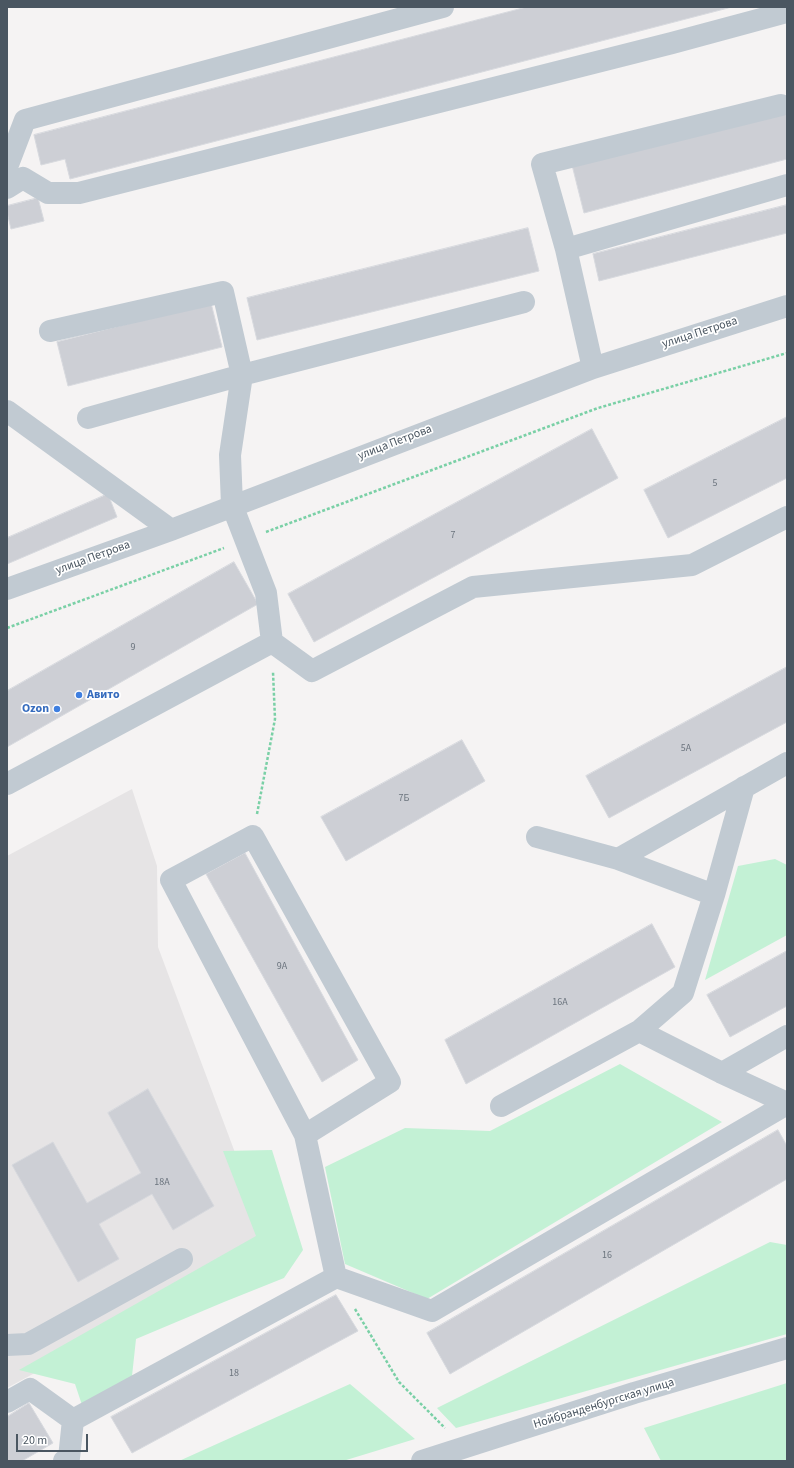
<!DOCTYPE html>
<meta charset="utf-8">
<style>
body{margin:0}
#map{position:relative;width:794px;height:1468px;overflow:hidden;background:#f5f3f3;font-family:"Source Sans 3",sans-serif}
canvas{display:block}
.frame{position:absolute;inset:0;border:8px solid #4a5661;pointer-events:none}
.scale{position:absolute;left:16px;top:1434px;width:72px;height:18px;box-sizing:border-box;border:2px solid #4a5661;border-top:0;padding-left:5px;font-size:12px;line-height:14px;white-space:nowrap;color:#4a5661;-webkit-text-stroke:3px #fff;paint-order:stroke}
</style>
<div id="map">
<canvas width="794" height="1468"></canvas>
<div class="frame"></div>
<div class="scale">20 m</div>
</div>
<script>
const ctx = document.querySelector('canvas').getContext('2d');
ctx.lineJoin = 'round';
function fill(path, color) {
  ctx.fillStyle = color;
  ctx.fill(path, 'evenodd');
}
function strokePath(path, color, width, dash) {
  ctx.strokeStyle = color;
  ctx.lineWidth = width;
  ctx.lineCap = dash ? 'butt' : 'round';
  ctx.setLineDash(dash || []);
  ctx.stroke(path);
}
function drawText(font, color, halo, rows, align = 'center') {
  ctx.font = font + ' "Source Sans 3",sans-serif';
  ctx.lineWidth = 3.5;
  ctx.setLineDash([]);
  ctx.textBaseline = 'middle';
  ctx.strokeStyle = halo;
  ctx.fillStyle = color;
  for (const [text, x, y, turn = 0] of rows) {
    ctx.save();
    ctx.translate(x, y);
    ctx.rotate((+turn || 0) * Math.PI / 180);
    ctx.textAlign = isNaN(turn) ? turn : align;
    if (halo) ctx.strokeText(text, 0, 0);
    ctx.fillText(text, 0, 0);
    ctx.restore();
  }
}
const education = new Path2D(`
 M132 789 157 866 158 947 270 1246 7 1388V856Z`);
const green = new Path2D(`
 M775 859 787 865V935L705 980 738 866Z
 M620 1064 722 1122 427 1299 345 1264 325 1167 405 1128 490 1131Z
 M272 1150 303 1250 284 1278 224 1302 136 1339 132 1376 82 1405 75 1384 19 1370 256 1236 223 1151Z
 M770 1242 787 1245V1334L456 1428 437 1408Z
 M787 1383V1461H661L644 1428Z
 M350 1384 415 1439 343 1461H179Z`);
const building = new Path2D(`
 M527 7H732L70 179 65 159 41 165 34 135Z
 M787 108V159L584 213 572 165Z
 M38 198 44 221 11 229 7 212V206Z
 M787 205V233L599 281 593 254Z
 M528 228 539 271 257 340 247 298Z
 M211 303 222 347 68 386 57 342Z
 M787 417V478L668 538 644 490Z
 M592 429 618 478 314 642 288 594Z
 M108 494 117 517 7 564V538Z
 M234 562 258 604 7 747V691Z
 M787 667V722L609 818 586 776Z
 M462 740 485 781 346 861 321 817Z
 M245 853 358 1060 322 1082 206 874Z
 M652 924 675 967 466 1084 445 1040Z
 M787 951V1006L730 1037 707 995Z
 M148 1089 214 1206 173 1230 152 1194 99 1224 119 1259 78 1282 12 1165 53 1142 87 1203 141 1173 108 1113Z
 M778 1130 787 1146V1179L450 1374 427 1333Z
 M336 1295 358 1331 132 1453 111 1417Z
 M29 1403 53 1443 22 1461H7V1417Z`);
const path = new Path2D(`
 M266 532 598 408 787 353
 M7 628 224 548
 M257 814 275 719 273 672
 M355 1309 399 1382 445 1428`);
const minor = new Path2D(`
 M7 167 25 120 443 7
 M7 188 23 178 48 193H79L672 43 787 12
 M566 249 787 185
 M50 331 223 292 242 375 230 455 232 505 266 593 272 642
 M593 368 566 249 542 164 781 105
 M7 411 171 530
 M88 418 242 375 524 302
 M7 589 171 530 593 368 787 306
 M7 784 272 642 312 671 473 587 692 565 787 517
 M537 837 618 859 714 895 683 993 639 1031
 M618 859 787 763
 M714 895 744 787
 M722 1073 787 1036
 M501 1106 639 1031 722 1073 787 1103
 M305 1135 390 1082 253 836 171 880 305 1135 336 1277
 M7 1345 28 1344 182 1259
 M7 1402 30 1389 73 1420
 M73 1420 336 1277 432 1311 787 1104
 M64 1461 69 1458 73 1420
 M422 1461 634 1393 787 1348`);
const markers = [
 [79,695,4,"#3f7fe0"],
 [57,709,4,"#3f7fe0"]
];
const numberNames = [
 ["5",715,484],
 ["7",453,536],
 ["9",133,648],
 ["5А",686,749],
 ["7Б",404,799],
 ["9А",282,967],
 ["16А",560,1003],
 ["18А",162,1183],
 ["16",607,1256],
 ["18",234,1374]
];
const streetNames = [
 ["улица Петрова",700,333,-18],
 ["улица Петрова",395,443,-21],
 ["улица Петрова",93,558,-20],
 ["Нойбранденбургская улица",604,1404,-17]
];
const shopNames = [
 ["Авито",87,695],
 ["Ozon",49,709,"right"]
];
fill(education, '#e6e4e5');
fill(green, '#c3f1d5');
fill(building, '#cdcfd5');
strokePath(building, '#d7d9de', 1);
strokePath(path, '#7ad0a6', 2.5, [3, 2]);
strokePath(minor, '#c1cad2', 22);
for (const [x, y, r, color] of markers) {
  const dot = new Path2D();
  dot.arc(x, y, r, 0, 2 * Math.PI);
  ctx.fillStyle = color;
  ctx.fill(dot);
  strokePath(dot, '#fff', 1.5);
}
drawText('10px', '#6b747e', null, numberNames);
drawText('12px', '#4a5661', '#fff', streetNames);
drawText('bold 12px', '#366cbe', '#fff', shopNames, 'left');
</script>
